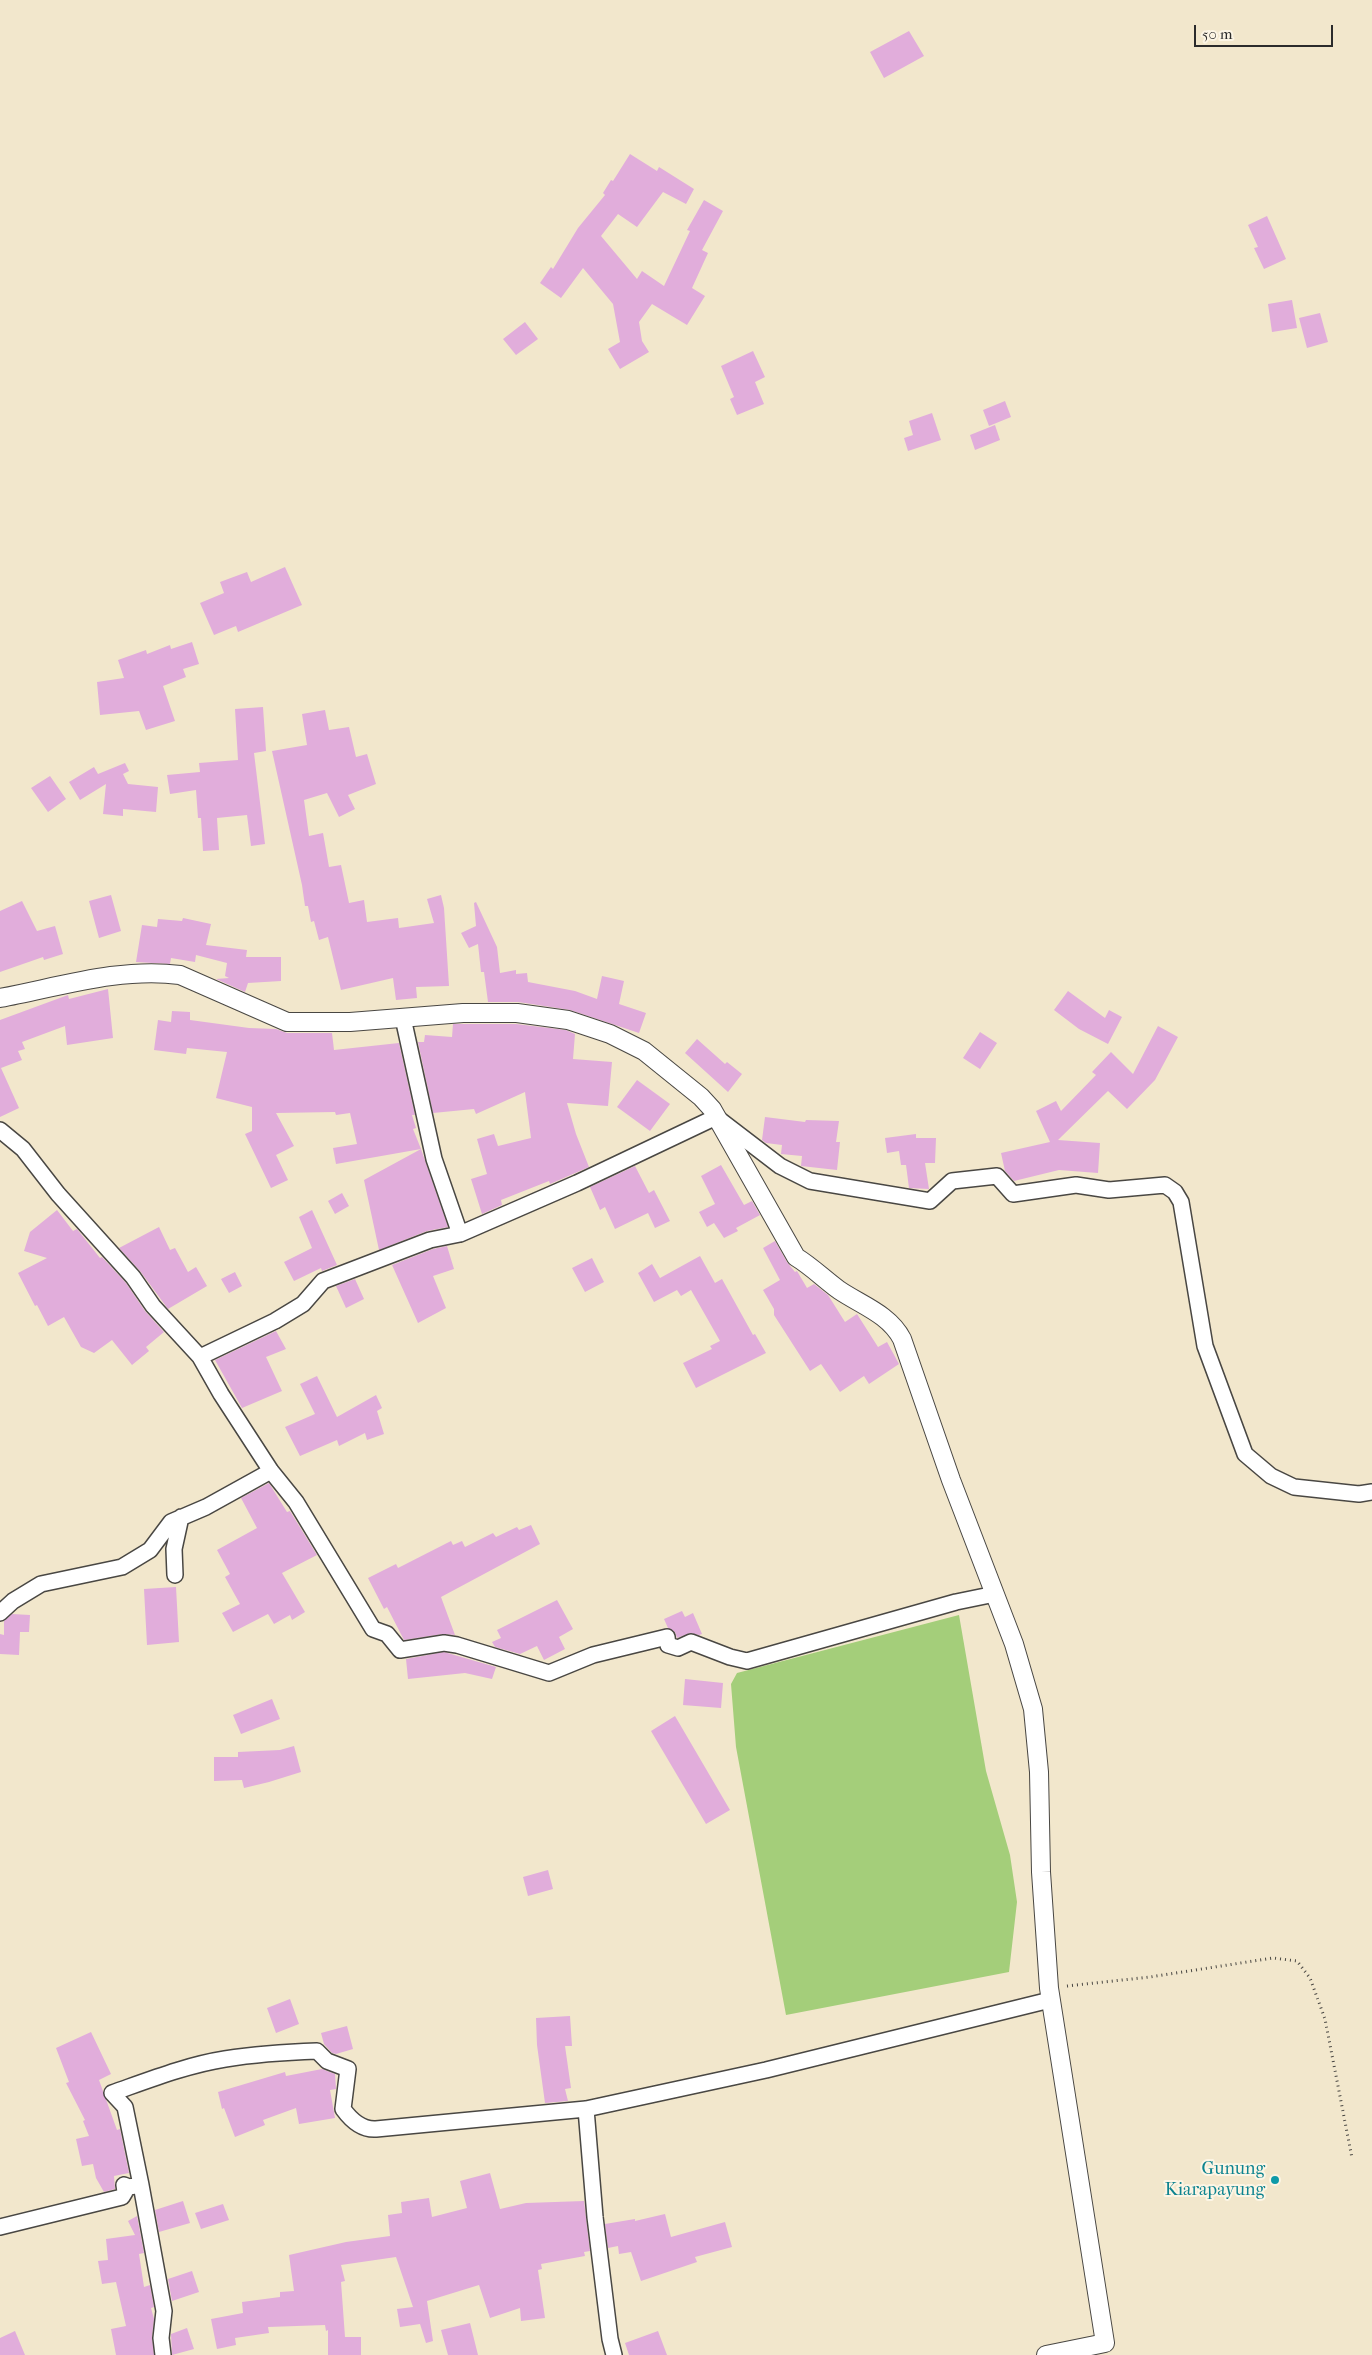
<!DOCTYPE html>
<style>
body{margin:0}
#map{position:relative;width:1372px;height:2355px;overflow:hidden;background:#f2e7cc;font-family:"IM FELL French Canon",serif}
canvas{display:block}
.scale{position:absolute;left:1194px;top:25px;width:139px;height:22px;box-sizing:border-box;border:2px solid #2b2b2b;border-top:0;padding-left:6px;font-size:15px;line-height:18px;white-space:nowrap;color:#2b2b2b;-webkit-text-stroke:4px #fcf5e5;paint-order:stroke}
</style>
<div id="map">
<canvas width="1372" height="2355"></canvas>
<div class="scale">50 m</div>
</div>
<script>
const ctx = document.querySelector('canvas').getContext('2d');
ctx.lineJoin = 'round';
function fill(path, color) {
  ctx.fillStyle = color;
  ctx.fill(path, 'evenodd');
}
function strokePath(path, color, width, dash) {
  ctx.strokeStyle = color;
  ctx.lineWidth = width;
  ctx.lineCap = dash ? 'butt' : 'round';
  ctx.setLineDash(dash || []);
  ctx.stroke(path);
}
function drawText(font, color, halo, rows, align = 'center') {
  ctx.font = font + ' "IM FELL French Canon",serif';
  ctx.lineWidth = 4;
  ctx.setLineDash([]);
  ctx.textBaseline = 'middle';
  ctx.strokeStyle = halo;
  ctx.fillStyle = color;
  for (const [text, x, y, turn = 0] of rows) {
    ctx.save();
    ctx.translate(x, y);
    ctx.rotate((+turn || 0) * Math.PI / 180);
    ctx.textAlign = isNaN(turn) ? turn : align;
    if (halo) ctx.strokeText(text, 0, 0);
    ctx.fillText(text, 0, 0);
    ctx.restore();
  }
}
const green = new Path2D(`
 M959 1615 986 1771 1010 1855 1017 1902 1009 1972 786 2015 736 1747 731 1684 737 1673Z`);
const building = new Path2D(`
 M909 31 924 56 884 78 870 52Z
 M630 154 657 171 659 167 694 189 686 204 663 192 637 227 618 214 601 236 637 279 642 271 664 286 690 231 687 230 704 200 723 211 702 250 708 253 692 288 705 296 687 325 652 304 639 322 642 341 649 352 620 369 608 349 620 342 613 304 583 268 561 298 540 283 551 267 553 269 578 228 605 195 603 193 611 180 613 181Z
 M1267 216 1286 259 1264 269 1254 248 1258 247 1248 225Z
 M1292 300 1297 328 1272 332 1268 304Z
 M1320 313 1328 342 1307 348 1299 318Z
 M525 322 538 339 516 355 503 339Z
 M753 351 765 377 755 382 764 404 737 415 730 399 734 397 721 366Z
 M1005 401 1011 417 989 426 983 410Z
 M932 413 941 440 908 451 904 438 913 435 909 421Z
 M995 425 1000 440 975 450 970 435Z
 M285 567 302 605 238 632 236 626 214 635 200 603 224 593 220 582 247 572 251 582Z
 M192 642 199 664 183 669 186 677 163 686 175 721 146 730 139 711 100 715 97 682 124 678 118 660 146 650 147 654 170 645 171 649Z
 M263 707 266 751 254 753 265 844 251 846 247 815 217 818 219 850 203 851 201 818H198L196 790 170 794 167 775 200 772 199 763 238 760 235 709Z
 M325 710 329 730 349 727 356 757 367 754 376 784 348 795 355 809 339 817 327 793 304 800 309 836 323 833 329 867 341 865 349 903 364 900 367 922 398 918 399 928 434 923 427 899 441 895 444 908 449 986 416 987 417 998 396 1000 393 978 341 990 328 937 319 940 314 921 311 922 308 906H305L302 885 272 751 307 745 302 714Z
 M125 763 129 771 123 774 128 784 158 787 156 812 123 809V816L103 814 106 784 80 800 69 782 94 767 98 774Z
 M50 776 66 799 48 812 31 788Z
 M111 895 121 931 99 938 89 901Z
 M22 901 37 931 55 926 63 954 44 960 43 957 0 972V911Z
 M476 902 497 947 500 973 516 970V974L527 973 528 982 575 991 597 999 602 976 624 981 619 1004 646 1013 639 1033 570 1010 518 1002H488L484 972H481L478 944 469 948 461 933 476 926 474 903Z
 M183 918 211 924 206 945 247 950 246 957H281V981L248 983 245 992 216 979 229 978 225 976 227 963 196 955 195 962 171 958 170 964 136 962 142 925 157 927 158 919 182 921Z
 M108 989 113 1038 67 1045 65 1026 22 1042 25 1049 18 1051 22 1060 1 1068 19 1108 0 1117V1020L68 995 69 999Z
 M1068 991 1105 1018 1109 1010 1122 1017 1108 1044 1079 1029 1054 1010Z
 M172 1011 190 1012V1020L249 1028 276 1029 287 1033H332L334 1050 399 1043 415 1115H412L416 1128 413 1129 421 1149 336 1164 333 1148 357 1144 350 1113 336 1115 335 1112 276 1113 294 1146 276 1155 288 1180 271 1188 245 1134 252 1131V1107L216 1098 227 1052 187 1048 186 1054 154 1050 158 1020 171 1022Z
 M453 1024H516L566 1030 575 1034 573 1059 612 1062 608 1106 567 1103 576 1134 589 1167 550 1184 549 1181 501 1200 502 1205 482 1214 471 1179 487 1174 477 1139 494 1134 498 1146 531 1138 525 1092 476 1114 474 1109 433 1113 418 1042H424L425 1035 452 1037Z
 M1158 1026 1178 1037 1155 1080 1127 1109 1108 1091 1058 1140 1100 1143 1098 1173 1059 1170 1014 1181 1005 1171 1001 1153 1050 1142 1036 1111 1056 1101 1061 1111 1096 1075 1092 1072 1111 1052 1133 1074Z
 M980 1032 997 1043 980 1069 963 1058Z
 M697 1039 725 1064 727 1062 742 1074 728 1092 685 1053Z
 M637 1080 670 1104 650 1131 617 1107Z
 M765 1117 805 1122 806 1120 839 1121 836 1142H840L837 1170 801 1166 802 1156 781 1154 782 1145 766 1143 762 1140Z
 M916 1134V1138H936L935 1163H925L929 1189 909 1188 906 1165H901L899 1151 887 1153 885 1138Z
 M421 1149 448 1227 427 1231 379 1250 364 1180Z
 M721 1165 744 1205 752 1201 760 1215 736 1228 738 1231 724 1238 714 1223 707 1227 699 1212 715 1204 701 1176Z
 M635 1166 649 1193 654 1190 670 1221 655 1228 648 1213 615 1229 605 1207 600 1210 590 1187Z
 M342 1193 349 1206 335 1214 328 1201Z
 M57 1210 73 1231 77 1229 100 1258 102 1257 126 1283 145 1311 164 1332 146 1347 149 1351 132 1365 112 1340 94 1353 81 1347 64 1317 48 1326 37 1305 35 1306 18 1273 47 1258 24 1251 30 1232Z
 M312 1210 337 1265 322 1271 321 1268 294 1281 284 1262 312 1248 299 1217Z
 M159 1227 170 1250 175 1248 188 1272 196 1267 207 1286 168 1309 140 1271 119 1248Z
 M775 1241 787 1262 795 1272 797 1271 807 1288 814 1284 828 1295 845 1322 857 1314 878 1347 887 1342 899 1364 869 1384 864 1376 840 1392 821 1364 810 1371 774 1315V1309L763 1290 780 1280 763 1248Z
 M447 1246 454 1269 433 1276 446 1308 418 1323 392 1265 433 1249Z
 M700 1256 715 1283 722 1279 753 1335 755 1334 766 1353 696 1388 683 1363 712 1349 710 1346 720 1341 691 1290 681 1296 677 1290 654 1302 638 1273 652 1264 660 1278Z
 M592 1258 604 1282 585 1292 572 1268Z
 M235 1272 242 1286 229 1293 221 1279Z
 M355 1279 364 1299 346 1308 336 1286Z
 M276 1331 286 1349 266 1357 282 1391 242 1408 215 1360Z
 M317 1376 337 1417 376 1395 382 1408 377 1411 384 1434 367 1440 365 1433 339 1446 337 1440 300 1456 285 1427 315 1414 300 1384Z
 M269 1483 287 1512 290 1511 317 1555 282 1573 305 1612 292 1620 290 1615 274 1624 268 1614 233 1632 222 1613 240 1604 225 1577 230 1574 217 1550 257 1528 241 1498Z
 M531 1525 540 1544 441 1597 455 1635 443 1634 404 1640 387 1607 384 1609 368 1578 396 1564 398 1568 451 1541 453 1545 462 1541 465 1547 493 1533 496 1537 517 1527 519 1530Z
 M176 1587 179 1642 147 1645 144 1589Z
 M557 1600 573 1629 559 1637 565 1649 544 1660 537 1646 520 1654 495 1647 492 1642 501 1638 497 1630Z
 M682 1611 685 1617 693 1613 702 1634 699 1635 690 1633 677 1638 675 1632 668 1628 664 1619Z
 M12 1614 30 1615 29 1632H20L19 1655 0 1654V1634L4 1635V1621Z
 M444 1652 496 1667 492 1679 465 1673 408 1679 406 1659Z
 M685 1679 723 1683 721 1708 683 1705Z
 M272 1699 280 1719 241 1734 233 1715Z
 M675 1716 730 1810 706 1824 651 1731Z
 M294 1746 301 1772 269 1782 244 1788 242 1780 214 1781V1757H238V1752L280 1750Z
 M548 1870 553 1889 528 1896 523 1877Z
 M290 1999 299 2024 276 2033 267 2008Z
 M570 2016 572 2046H565L571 2088 565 2089 568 2101 545 2103 537 2045 536 2018Z
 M347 2026 353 2049 336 2054 332 2053 324 2044 321 2033Z
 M91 2032 111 2074 99 2080 117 2130 120 2129 129 2173 114 2176 115 2189 104 2192 96 2178 93 2164 82 2166 76 2139 89 2136 83 2121 85 2120 66 2083 69 2082 56 2048Z
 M322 2069 335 2074 336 2089 330 2090 335 2118 299 2124 296 2108 263 2120 265 2125 235 2137 224 2108 222 2109 218 2092 285 2072 286 2076Z
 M490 2173 500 2209 526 2203 584 2201 590 2251 584 2252 585 2256 541 2264 542 2269 538 2270 545 2318 521 2321 520 2308 490 2318 479 2285 427 2301 433 2341 426 2343 420 2324 400 2327 397 2309 413 2307 396 2257 341 2265 345 2281 341 2282 345 2337H361V2355H328V2330L326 2331 325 2325 268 2327 269 2333 235 2338 236 2345 217 2349 211 2319 243 2313 242 2302 280 2297V2292L294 2291 289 2255 346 2242 390 2236 388 2215 402 2213 401 2202 429 2198 432 2217 467 2208 460 2181Z
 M183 2201 190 2223 159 2232 155 2210Z
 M223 2204 229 2220 201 2229 195 2213Z
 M665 2214 671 2237 725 2222 732 2247 695 2257 697 2262 641 2281 631 2252 619 2254 618 2246 608 2248 605 2224 635 2219V2221Z
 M137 2216 144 2253 139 2254 144 2287 150 2285 154 2307 151 2308 154 2319 152 2337 154 2355H116L111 2329 126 2326 116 2282 102 2284 98 2261 108 2260 106 2239 135 2235 128 2221Z
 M192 2271 199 2292 172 2301 168 2279Z
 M470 2323 478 2355H448L441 2330Z
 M187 2328 194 2349 172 2355 171 2334Z
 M15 2331 25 2355H0V2338Z
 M658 2331 667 2355H629L625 2343Z`);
const path = new Path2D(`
 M1067 1986 1150 1977 1273 1958 1297 1961 1310 1978 1325 2019 1352 2158`);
const minor = new Path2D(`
 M403 1018 434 1159 460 1234
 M0 1130 23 1149 58 1194 133 1277 153 1306 200 1357 221 1394 271 1471 296 1502 373 1629 387 1634 400 1650 444 1643 457 1645 549 1673 593 1655 667 1637 668 1645 678 1648 691 1642 730 1657 747 1661 956 1602 995 1594
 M200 1357 275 1321 303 1304 323 1281 430 1240 460 1234 577 1183 716 1117 780 1166 810 1181 930 1201 952 1181 997 1176 1013 1194 1076 1185 1109 1190 1165 1185 1175 1192 1181 1202 1205 1346 1245 1454 1271 1476 1294 1487 1359 1494 1372 1492
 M175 1575 174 1549 181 1517
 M0 1613 13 1601 41 1584 122 1567 150 1550 171 1522 206 1507 271 1471
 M586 2109 595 2217 610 2339 614 2355
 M141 2185 164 2311 161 2338 163 2355
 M0 2227 122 2197 125 2192 124 2185 129 2187 141 2185 125 2107 112 2093C149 2080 187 2065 225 2059 256 2054 286 2052 317 2051L327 2061 348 2069 343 2109C351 2120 361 2130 376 2129L586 2109 766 2070 1050 2000`);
const tertiary = new Path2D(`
 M0 998C59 987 120 967 180 975L287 1022H350L463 1013H517L568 1020 610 1034 644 1051 701 1097 712 1109 796 1257C811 1266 824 1279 839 1290 861 1305 889 1314 902 1339L951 1480 1014 1644 1033 1709 1039 1772 1041 1872 1049 1988 1105 2343 1046 2355`);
const markers = [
 [1275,2180,5,"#0f9aa8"]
];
const cultureNames = [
 ["Gunung",1265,2170],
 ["Kiarapayung",1265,2191]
];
fill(green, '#a4ce7a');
fill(building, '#e1addb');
strokePath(minor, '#494743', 18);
strokePath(tertiary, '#494743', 20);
strokePath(path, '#494743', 3, [1, 4]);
strokePath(minor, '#fff', 15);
strokePath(tertiary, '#fff', 18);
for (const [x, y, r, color] of markers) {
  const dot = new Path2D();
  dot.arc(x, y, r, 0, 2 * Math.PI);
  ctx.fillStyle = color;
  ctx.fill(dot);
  strokePath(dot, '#fcf5e5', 2);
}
drawText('18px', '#0d838f', '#fcf5e5', cultureNames, 'right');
</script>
